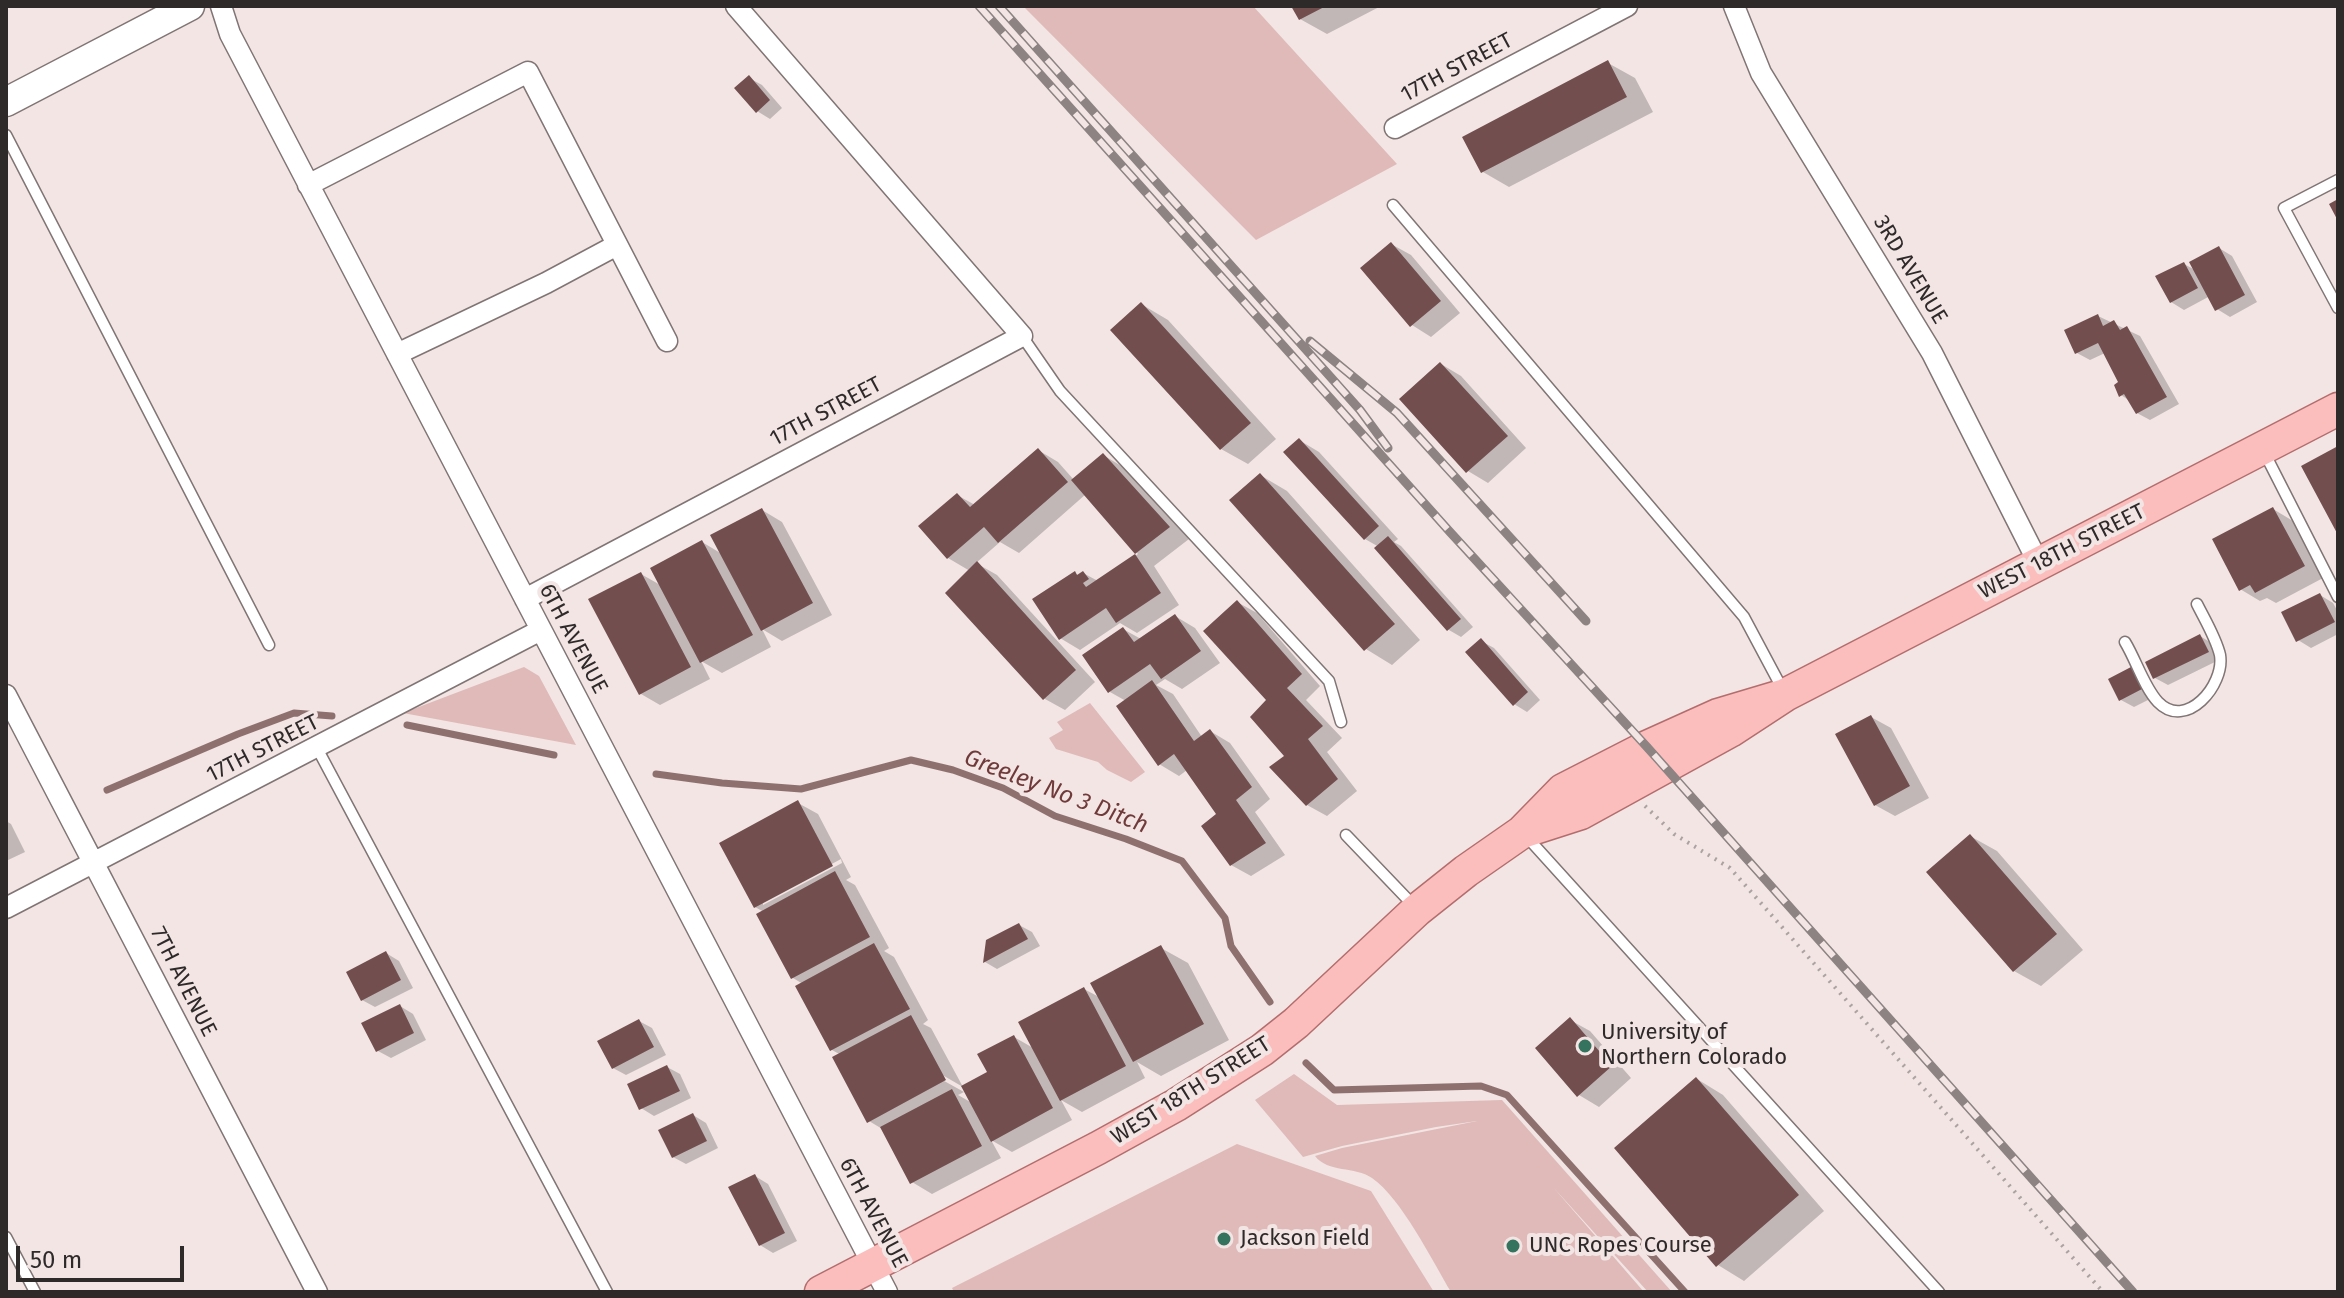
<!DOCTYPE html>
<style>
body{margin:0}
#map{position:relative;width:2344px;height:1298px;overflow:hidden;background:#f2e5e4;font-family:"Fira Sans",sans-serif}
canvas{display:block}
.frame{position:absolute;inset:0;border:8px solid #2f2a2a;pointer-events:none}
.scale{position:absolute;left:16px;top:1246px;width:168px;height:36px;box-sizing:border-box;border:4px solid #2f2a2a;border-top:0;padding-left:10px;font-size:24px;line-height:28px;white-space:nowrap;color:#2f2a2a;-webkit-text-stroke:6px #f2e5e4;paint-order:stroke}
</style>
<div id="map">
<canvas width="2344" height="1298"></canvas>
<div class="frame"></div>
<div class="scale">50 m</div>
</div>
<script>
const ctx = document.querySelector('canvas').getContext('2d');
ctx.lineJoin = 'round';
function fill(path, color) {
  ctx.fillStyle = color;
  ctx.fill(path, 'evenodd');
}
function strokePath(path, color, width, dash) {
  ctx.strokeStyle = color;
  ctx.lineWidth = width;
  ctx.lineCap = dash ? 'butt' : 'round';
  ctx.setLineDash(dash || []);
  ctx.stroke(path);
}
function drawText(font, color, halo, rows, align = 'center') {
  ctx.font = font + ' "Fira Sans",sans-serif';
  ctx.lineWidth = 8;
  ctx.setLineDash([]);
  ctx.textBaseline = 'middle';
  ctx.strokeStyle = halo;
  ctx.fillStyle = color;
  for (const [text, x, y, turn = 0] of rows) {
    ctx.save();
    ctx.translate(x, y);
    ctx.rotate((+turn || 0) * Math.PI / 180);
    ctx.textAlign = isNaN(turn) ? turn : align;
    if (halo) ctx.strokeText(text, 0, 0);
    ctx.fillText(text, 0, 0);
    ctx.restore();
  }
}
const green = new Path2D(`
 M1023 6H1253L1397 164 1256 240Z
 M524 667 539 676 576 745 403 713Z
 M1090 703 1145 772 1131 782 1107 770 1098 762 1056 749 1049 738 1063 730 1057 722Z
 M1294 1074 1337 1105 1502 1100 1672 1292H1648L1553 1187 1644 1292H1451C1432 1260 1401 1198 1372 1178 1355 1166 1328 1173 1315 1156L1342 1148 1477 1121 1436 1127 1342 1146 1303 1157 1255 1100Z
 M1237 1144 1371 1191 1434 1292H954L952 1288Z`);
const shadow = new Path2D(`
 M1294 6H1381L1327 34 1300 19Z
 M1608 63 1635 78 1653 112 1509 187 1483 172Z
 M749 78 762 85 782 108 770 119 757 111Z
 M1391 244 1411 255 1460 313 1431 337 1412 325Z
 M2219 248 2232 256 2257 302 2230 317 2217 309 2210 296 2184 310 2171 302 2184 264 2197 271Z
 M1141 304 1168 320 1276 439 1248 464 1221 449Z
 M2098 316 2140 336 2179 404 2150 420 2137 413 2130 401 2121 395V383L2105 353 2090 360 2077 353Z
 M1441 364 1461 376 1526 448 1488 483 1468 471Z
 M1299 440 1319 452 1398 539 1394 542 1401 546 1473 627 1461 637 1449 630 1377 549 1379 547 1365 539 1286 452Z
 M1038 450 1058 462 1074 480 1103 455 1123 467 1189 539 1154 566 1179 605 1137 633 1120 623 1080 650 1060 638 1075 573 1079 576 1083 573 1098 581 1138 554 1086 494 1019 553 1000 542 976 563 997 575 1095 682 1065 710 1045 699 948 593 970 571 948 558 921 527 957 495 975 505Z
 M1260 475 1287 491 1420 640 1392 665 1366 649Z
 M2273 509 2293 521 2323 578 2276 603 2267 598 2260 601 2240 589Z
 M762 510 782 522 832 615 782 641 762 629 771 647 722 673 701 661 710 679 660 705 641 694V574L662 586 702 542 722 554Z
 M2320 595 2333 603 2338 612V634L2311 648 2298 640Z
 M1237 602 1257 613 1320 686 1306 700 1342 738 1327 752 1357 791 1327 816 1307 805 1287 756Z
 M1175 616 1195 628 1220 663 1182 689 1165 679 1156 685 1173 694 1202 737 1210 731 1230 743 1270 799 1255 812 1285 855 1251 876 1231 865 1219 815 1187 770 1179 776 1159 764 1126 701 1110 692 1123 629 1141 639Z
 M2200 636 2213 644 2221 659 2168 685 2155 678Z
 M1481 641 1494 648 1540 700 1527 712 1514 704Z
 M2131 670 2144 677 2154 697 2134 707 2121 700Z
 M1871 717 1891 728 1929 798 1895 816 1875 805Z
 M798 803 818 814 851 877 846 880 855 885 889 948 884 951 894 957 928 1020 923 1024 931 1028 963 1087 939 1073 937 1077 964 1092 958 1095 972 1103 1014 1037 1035 1049 1084 989 1101 998 1161 948 1188 963 1229 1040 1161 1076 1137 1062 1145 1078 1082 1112 1061 1100 1072 1120 1012 1152 991 1140 1001 1158 932 1194 912 1182 884 1130 869 1121 841 1055 832 1050 803 984 793 978 764 912 755 907ZM841 859 842 863 763 905V901Z
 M6 821 11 824 25 852 6 861Z
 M1970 836 1997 851 2083 950 2041 986 2014 971Z
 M1019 925 1032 932 1040 946 997 969 985 962Z
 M386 953 399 961 413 988 375 1007 362 1000Z
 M400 1006 413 1014 426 1040 391 1058 378 1051Z
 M1570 1020 1590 1031 1631 1078 1599 1107 1579 1095Z
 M639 1021 652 1028 666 1055 626 1075 613 1068Z
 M667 1067 680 1074 691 1098 654 1116 641 1108Z
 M1697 1079 1723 1095 1824 1211 1744 1281 1718 1265Z
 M693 1115 706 1123 718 1148 686 1164 673 1157Z
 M755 1176 768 1184 797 1241 773 1253 760 1245Z`);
const stream = new Path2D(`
 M407 725 554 755
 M656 774 722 783 801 789 911 760 953 770 1003 788 1055 816 1126 839 1182 861 1225 918 1231 946 1270 1002
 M107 790 238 734 294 713 332 716
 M1306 1063 1334 1090 1481 1086 1507 1095 1685 1292`);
const building = new Path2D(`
 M1291 6H1326L1299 20Z
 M1608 60 1627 97 1481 173 1462 137Z
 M749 75 770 100 756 113 734 88Z
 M2338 199V221L2329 204Z
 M1391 242 1441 301 1410 327 1360 268Z
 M2219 246 2245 295 2215 311 2189 262Z
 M2184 262 2198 288 2170 303 2155 276Z
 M1141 302 1251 423 1220 450 1110 330Z
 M2098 314 2103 326 2114 320 2120 330 2127 326 2167 397 2136 414 2124 394 2119 397 2114 385 2118 382 2098 343 2075 354 2064 330Z
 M1440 362 1508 436 1466 473 1399 399Z
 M1299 438 1379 526 1364 540 1283 452Z
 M2338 446V535L2301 466Z
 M1038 448 1068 482 998 543 984 527 947 559 918 526 957 493 970 507Z
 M1103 453 1170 527 1135 554 1071 480Z
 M1260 473 1395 624 1364 651 1229 500Z
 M2273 507 2305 566 2255 593 2250 585 2239 591 2212 539Z
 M762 508 813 603 761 631 710 535Z
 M1388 536 1461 619 1447 631 1374 548Z
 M702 540 753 635 700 663 650 568Z
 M1135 554 1161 593 1116 623 1106 608 1059 640 1032 599 1075 571 1077 575 1083 571 1089 579 1083 583 1086 587Z
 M977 561 1076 670 1043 700 945 593Z
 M641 572 691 667 639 695 588 599Z
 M2320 593 2335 622 2296 642 2281 612Z
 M1237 600 1302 674 1287 688 1323 726 1308 739 1338 779 1306 806 1269 767 1284 756 1250 717 1266 700 1203 631Z
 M1175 614 1201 651 1161 679 1150 664 1108 693 1082 655 1123 627 1134 642Z
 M2200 634 2209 652 2153 679 2145 662Z
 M1481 638 1528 692 1513 706 1465 652Z
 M2131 667 2142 689 2119 701 2108 679Z
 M1152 680 1194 741 1210 729 1252 787 1236 800 1266 843 1230 866 1201 826 1216 814 1174 754 1158 766 1116 706Z
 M1871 715 1910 786 1874 806 1835 734Z
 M798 800 833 866 754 908 719 843Z
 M1970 834 2057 934 2013 972 1926 872Z
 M835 871 870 937 791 979 756 914Z
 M1019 923 1028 939 983 963 986 940Z
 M874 943 910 1009 830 1051 795 986Z
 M1161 945 1204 1024 1133 1062 1090 983Z
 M386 951 401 980 361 1001 346 972Z
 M1084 987 1126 1066 1060 1101 1018 1022Z
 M400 1004 414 1033 376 1052 361 1023Z
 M911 1015 946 1080 867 1123 832 1057Z
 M1570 1017 1612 1066 1577 1097 1535 1048Z
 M639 1019 654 1047 612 1069 597 1041Z
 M1014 1035 1053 1108 991 1142 961 1086 987 1072 977 1054Z
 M667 1065 680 1091 639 1110 627 1084Z
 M1696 1077 1799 1195 1716 1267 1614 1148Z
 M952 1089 982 1146 910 1184 880 1127Z
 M693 1113 707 1141 672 1158 658 1130Z
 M755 1174 785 1233 759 1246 728 1187Z`);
const path = new Path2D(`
 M1645 806 1674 834 1730 868 2103 1292`);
const lane = new Path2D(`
 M6 135 269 645
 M2338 180 2284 208 2338 308
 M1393 205 1744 617 1784 692
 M1022 336 1060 391 1329 681 1341 722
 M2263 450 2338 597
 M2125 642C2136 660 2144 687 2158 702 2186 731 2225 685 2220 655 2216 638 2205 620 2197 604
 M317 748 607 1292
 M1346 835 1414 906
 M1526 836 1939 1292
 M6 1237 35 1292`);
const street = new Path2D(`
 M221 6 230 34 887 1292
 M1734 6 1761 73 1932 353 2039 564
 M1395 128 1627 6
 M308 185 528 72 667 341
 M397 354 546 283 617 245
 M525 599 1022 336 736 6
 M6 695 317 1292
 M6 908 541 630`);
const secondary = new Path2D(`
 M6 102 190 6`);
const primary = new Path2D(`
 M1525 831 1581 813 1730 731 1785 695 2338 409
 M821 1292 1098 1148 1176 1105 1262 1050 1296 1023 1417 910 1466 871 1522 832 1563 790 1647 747 1718 715 1785 695`);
const rail = new Path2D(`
 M979 6 1450 532 1647 747 2133 1292
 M999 6 1360 410 1388 448
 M1310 341 1397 413 1586 621`);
const markers = [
 [1585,1046,8,"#35735f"],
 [1224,1239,8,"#35735f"],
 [1513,1246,8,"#35735f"]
];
const streetNames = [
 ["17TH STREET",1457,68,-28],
 ["3RD AVENUE",1910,270,59],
 ["17TH STREET",826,412,-28],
 ["WEST 18TH STREET",2062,552,-27],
 ["6TH AVENUE",573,639,62],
 ["17TH STREET",263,749,-27],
 ["7TH AVENUE",183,982,63],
 ["WEST 18TH STREET",1191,1091,-32],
 ["6TH AVENUE",873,1213,62]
];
const poiNames = [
 ["University of",1601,1033],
 ["Northern Colorado",1601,1058],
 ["Jackson Field",1240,1239],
 ["UNC Ropes Course",1529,1246]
];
const waterNames = [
 ["Greeley No 3 Ditch",1056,792,21]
];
fill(green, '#dfbab9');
fill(shadow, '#0003');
strokePath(stream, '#8e716f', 7);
fill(building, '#724f4e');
strokePath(lane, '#807574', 13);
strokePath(street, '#807574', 23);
strokePath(secondary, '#807574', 31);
strokePath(primary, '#b36d6d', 35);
strokePath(path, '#aca2a1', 4, [2, 6]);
strokePath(lane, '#fff', 10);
strokePath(street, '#fff', 20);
strokePath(secondary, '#fff', 28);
strokePath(primary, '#fcbdbd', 32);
strokePath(rail, '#8c8382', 9);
strokePath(rail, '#f2e5e4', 6, [18]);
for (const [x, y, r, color] of markers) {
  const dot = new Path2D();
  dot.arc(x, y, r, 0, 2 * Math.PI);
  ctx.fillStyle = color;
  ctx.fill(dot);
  strokePath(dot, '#f2e5e4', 3);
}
drawText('22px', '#2f2a2a', '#f2e5e4', streetNames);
drawText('22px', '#2f2a2a', '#f2e5e4', poiNames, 'left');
drawText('italic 24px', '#713a3a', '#f2e5e4', waterNames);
</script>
